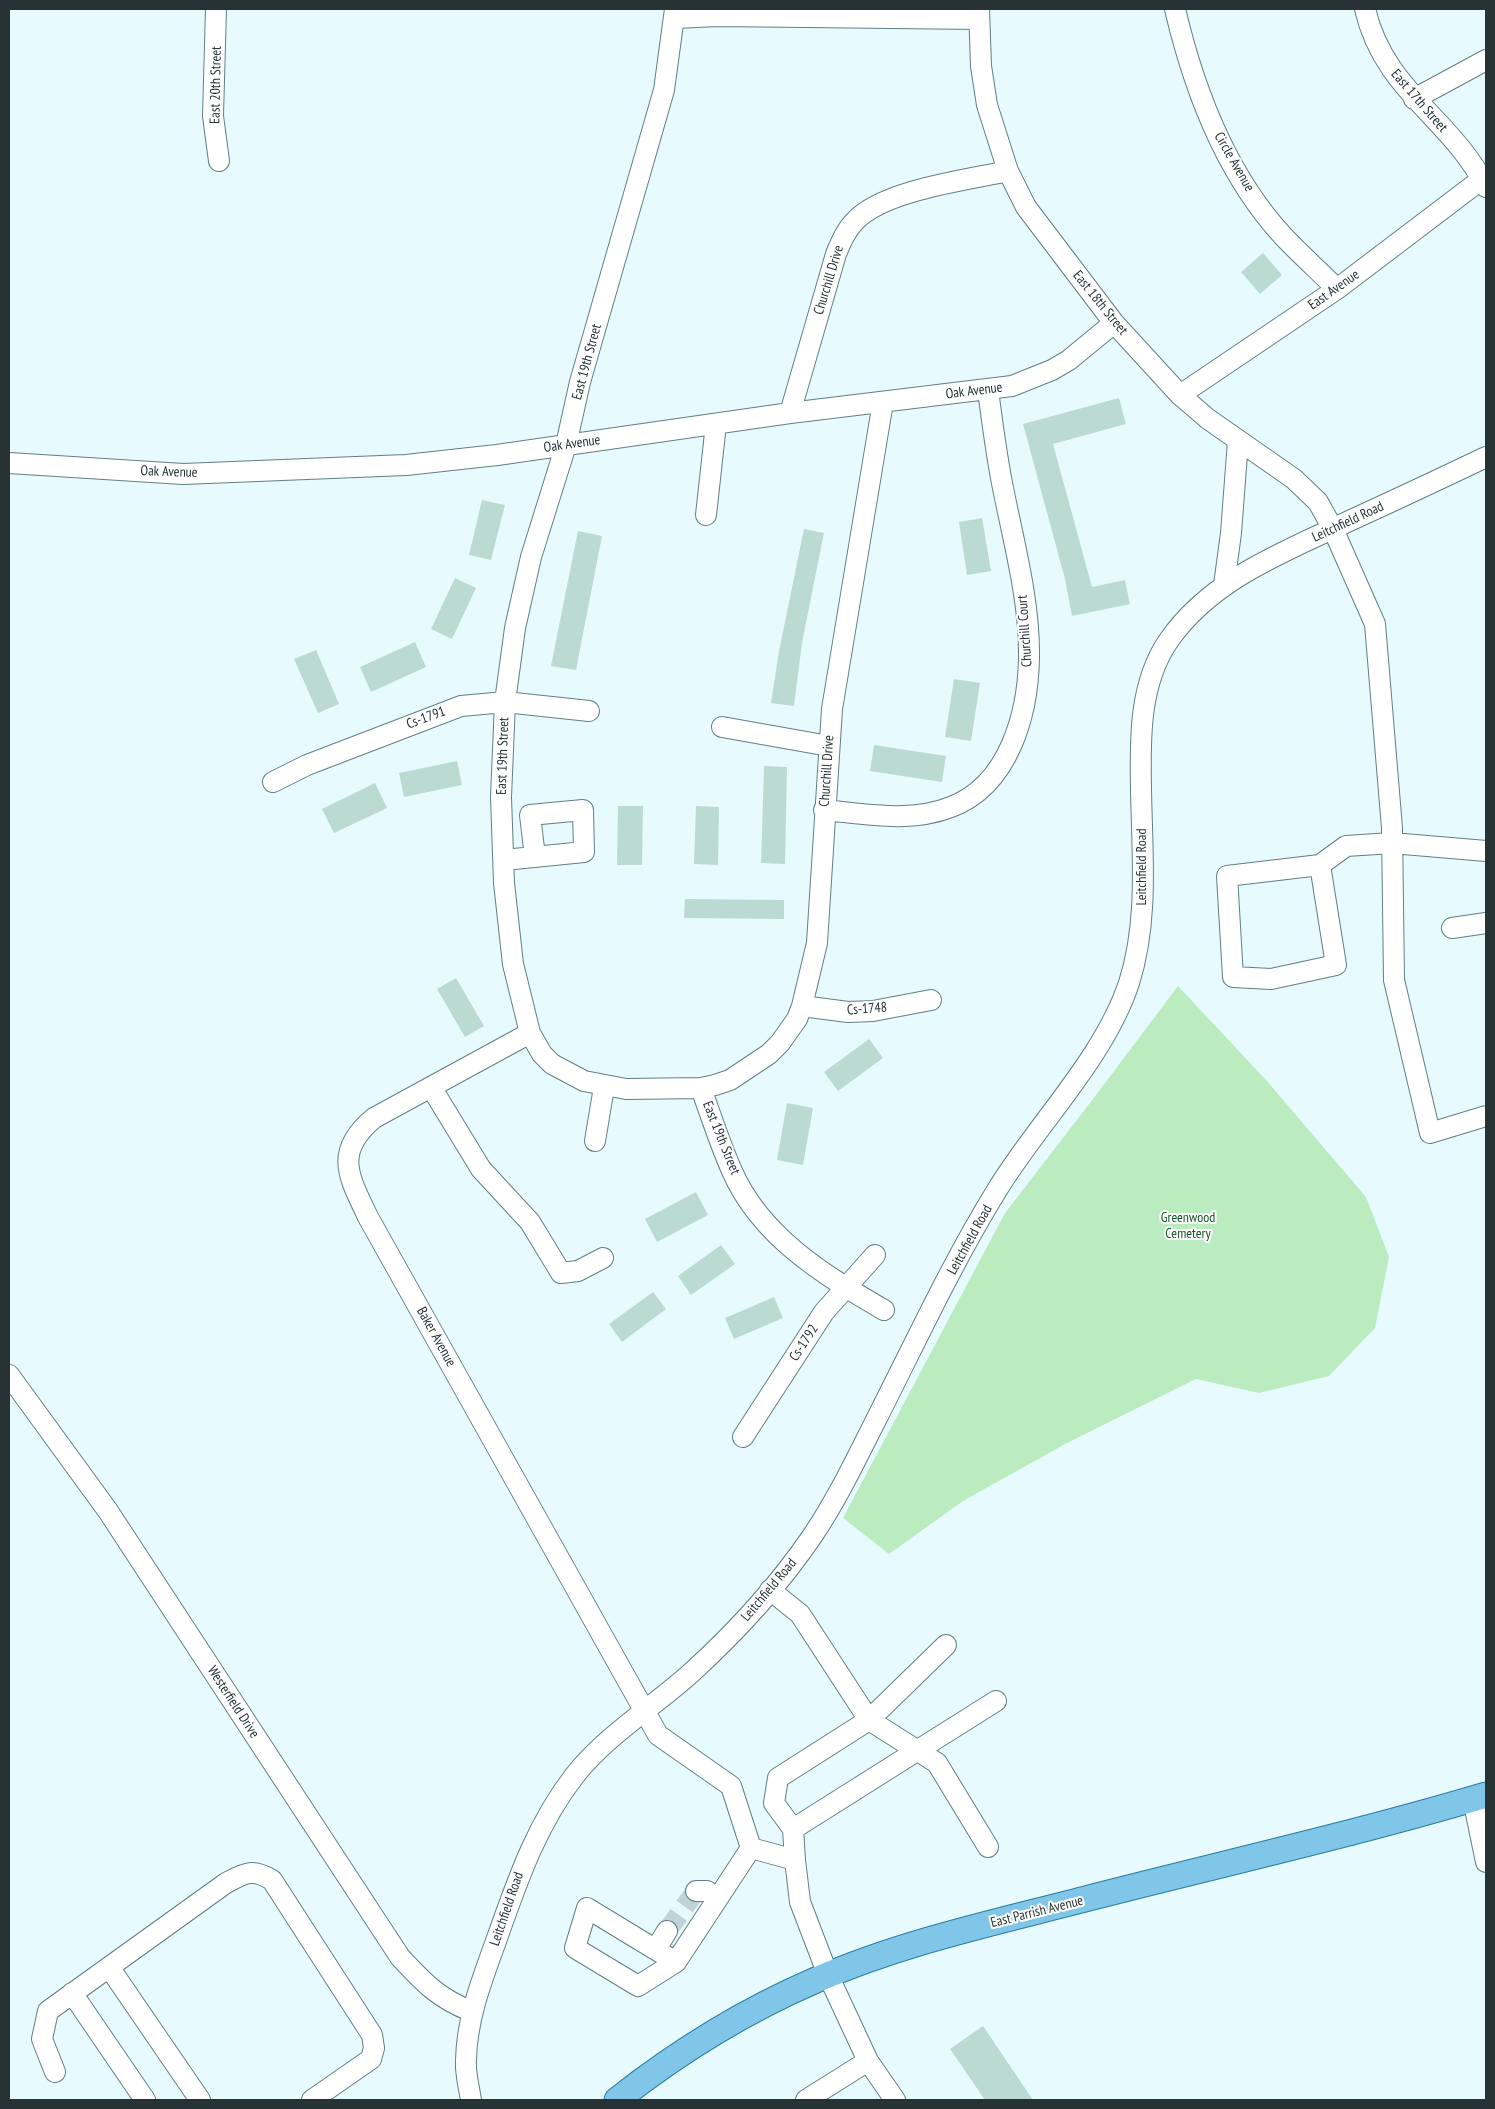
<!DOCTYPE html>
<style>
body{margin:0}
#map{position:relative;width:1495px;height:2109px;overflow:hidden;background:#e7fbfe;font-family:"PT Sans Narrow",sans-serif}
canvas{display:block}
.frame{position:absolute;inset:0;border:10px solid #263234;pointer-events:none}
</style>
<div id="map">
<canvas width="1495" height="2109"></canvas>
<div class="frame"></div>
</div>
<script>
const ctx = document.querySelector('canvas').getContext('2d');
ctx.lineJoin = 'round';
function fill(path, color) {
  ctx.fillStyle = color;
  ctx.fill(path, 'evenodd');
}
function strokePath(path, color, width, dash) {
  ctx.strokeStyle = color;
  ctx.lineWidth = width;
  ctx.lineCap = dash ? 'butt' : 'round';
  ctx.setLineDash(dash || []);
  ctx.stroke(path);
}
function drawText(font, color, halo, rows, align = 'center') {
  ctx.font = font + ' "PT Sans Narrow",sans-serif';
  ctx.lineWidth = 4;
  ctx.setLineDash([]);
  ctx.textBaseline = 'middle';
  ctx.strokeStyle = halo;
  ctx.fillStyle = color;
  for (const [text, x, y, turn = 0] of rows) {
    ctx.save();
    ctx.translate(x, y);
    ctx.rotate((+turn || 0) * Math.PI / 180);
    ctx.textAlign = isNaN(turn) ? turn : align;
    if (halo) ctx.strokeText(text, 0, 0);
    ctx.fillText(text, 0, 0);
    ctx.restore();
  }
}
const green = new Path2D(`
 M1178 986 1266 1080 1366 1197 1389 1257 1375 1328 1329 1376 1259 1393 1196 1379 1067 1443 963 1501 889 1554 843 1518 1005 1213 1093 1099Z`);
const building = new Path2D(`
 M1263 253 1282 275 1260 294 1241 272Z
 M1119 398 1126 424 1053 444 1092 587 1125 580 1130 604 1072 616 1065 579 1023 424Z
 M482 500 505 505 491 560 469 555Z
 M982 518 991 571 967 575 959 522Z
 M804 529 824 533 802 643 794 706 771 703 779 651Z
 M578 531 602 536 576 670 551 666Z
 M455 578 476 588 452 639 431 629Z
 M415 642 426 667 371 692 360 667Z
 M316 650 339 704 318 713 294 659Z
 M954 679 980 683 971 741 945 737Z
 M874 745 946 756 942 782 870 771Z
 M457 761 462 785 404 797 399 773Z
 M764 766 787 767 785 864 761 863Z
 M375 783 387 808 334 833 322 809Z
 M618 806H643L642 865H617Z
 M696 806 719 807 718 865 694 864Z
 M685 899 784 900V919L684 918Z
 M456 978 484 1026 465 1037 437 989Z
 M869 1039 883 1058 838 1091 824 1072Z
 M787 1103 813 1108 803 1165 777 1160Z
 M696 1192 708 1215 657 1242 645 1219Z
 M721 1245 735 1264 691 1295 678 1276Z
 M653 1292 666 1309 622 1342 609 1324Z
 M774 1297 783 1318 734 1339 725 1318Z
 M983 2026 1033 2100H985L950 2049Z`);
const minorTunnel = new Path2D(`
 M667 1931 696 1891`);
const minor = new Path2D(`
 M216 9 213 116 219 161
 M675 9 664 90 580 382 566 445 531 557 515 628 505 702 501 797 504 883 513 964 530 1033 542 1054 552 1064 584 1081 626 1089 701 1088 715 1085 730 1080 769 1054 780 1043 797 1019 802 1006 817 943 832 709 883 402
 M979 9 981 66 987 105 1008 171 1026 207 1114 323 1180 395 1208 419 1294 479 1318 502 1333 529 1375 624 1392 828 1394 980 1430 1133 1486 1116
 M1175 9C1194 90 1225 173 1283 236 1300 254 1319 271 1337 289
 M1365 9C1384 91 1451 118 1486 187
 M675 18 718 16 979 19
 M1414 99 1486 60
 M1180 395 1337 289 1482 179
 M790 413 836 254C841 242 846 230 855 221 884 190 967 180 1008 171
 M9 463 183 474 406 465 497 455 790 413 1012 386 1052 370 1069 360 1114 323
 M706 515 716 424
 M1224 585 1231 533 1238 441
 M722 727 829 746
 M273 782 307 765 461 706 505 702 589 711
 M824 810C866 814 911 823 951 807 1009 785 1028 714 1029 658 1030 600 1013 540 1002 483 996 452 992 421 988 390
 M504 860 584 852 583 810 530 815 535 857
 M1320 865 1336 965 1271 979 1233 977 1227 876 1320 865 1346 846 1392 843 1486 851
 M1452 928 1486 923
 M802 1006 848 1012 873 1011 931 1000
 M530 1033 374 1118C333 1152 349 1177 368 1217L658 1735 731 1786 751 1848 795 1860 800 1902 828 1975 868 2061 895 2100
 M431 1087 481 1169 530 1222 561 1273 578 1271 603 1258
 M701 1088C711 1116 720 1144 732 1171 761 1237 824 1275 884 1310
 M595 1141 604 1087
 M9 1375 108 1511 400 1957C423 1982 439 1999 471 2011
 M743 1437 824 1312 875 1255
 M770 1590 800 1614 869 1720 778 1778 774 1803 793 1829 795 1860
 M946 1645 869 1720 937 1763 988 1847
 M1473 1799 1486 1862
 M793 1829 996 1701
 M696 1891H707L718 1898
 M656 1949 667 1931
 M676 1962 587 1908 575 1948 638 1986 676 1962 751 1848
 M109 1967 200 2100
 M72 1993 145 2100
 M55 2072 42 2039 48 2011 226 1883C245 1873 252 1868 272 1880L372 2035 374 2048 371 2059 312 2100
 M471 2100C469 2087 465 2073 466 2060 467 2017 482 1980 496 1941 517 1882 536 1825 575 1775 607 1735 653 1707 691 1673 736 1632 779 1585 813 1535 838 1498 857 1457 877 1418 916 1341 952 1263 997 1190 1038 1123 1104 1058 1129 983 1149 920 1142 853 1141 789 1140 739 1139 683 1169 640 1212 579 1282 553 1347 522 1393 501 1440 479 1486 457
 M806 2100 868 2061`);
const major = new Path2D(`
 M617 2100C678 2052 744 2011 816 1980 903 1942 997 1922 1089 1898 1221 1864 1355 1834 1486 1795`);
const streetNames = [
 ["East 20th Street",216,85,-89],
 ["East 17th Street",1419,101,49],
 ["Circle Avenue",1234,162,60],
 ["Churchill Drive",829,280,-73],
 ["East Avenue",1334,290,-35],
 ["East 18th Street",1100,303,51],
 ["East 19th Street",587,362,-75],
 ["Oak Avenue",974,391,-7],
 ["Oak Avenue",572,444,-8],
 ["Oak Avenue",169,472,2],
 ["Leitchfield Road",1348,522,-25],
 ["Churchill Court",1025,631,-94],
 ["Cs-1791",426,718,-20],
 ["East 19th Street",503,756,-88],
 ["Churchill Drive",827,771,-86],
 ["Leitchfield Road",1142,867,-90],
 ["Cs-1748",867,1009,-4],
 ["East 19th Street",721,1138,68],
 ["Leitchfield Road",970,1240,-61],
 ["Baker Avenue",436,1337,61],
 ["Cs-1792",804,1343,-57],
 ["Leitchfield Road",769,1590,-50],
 ["Westerfield Drive",233,1702,57],
 ["Leitchfield Road",507,1909,-71],
 ["East Parrish Avenue",1037,1912,-14]
];
const parkNames = [
 ["Greenwood",1188,1218],
 ["Cemetery",1188,1234]
];
fill(green, '#baecc0');
fill(building, '#bbdad2');
strokePath(minorTunnel, '#c0d3d6', 20, [20, 10]);
strokePath(minor, '#617f84', 22);
strokePath(major, '#2a7aa1', 27);
strokePath(minor, '#fff', 20);
strokePath(major, '#80c6e9', 25);
drawText('14px', '#263234', '#fff', streetNames);
drawText('14px', '#155727', '#fff', parkNames);
</script>
